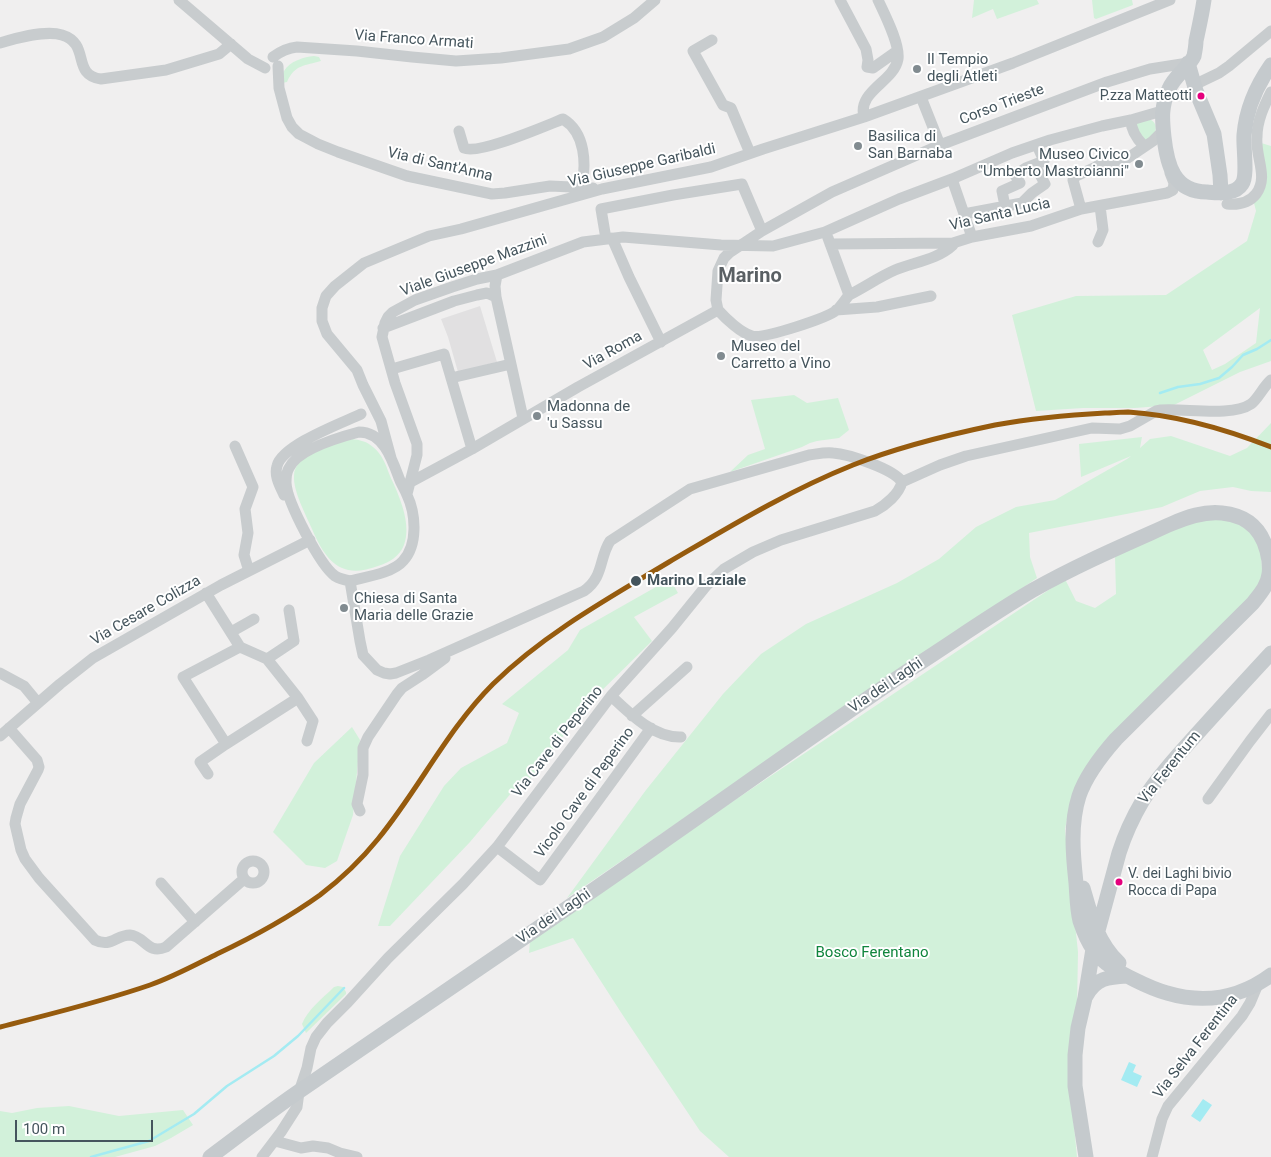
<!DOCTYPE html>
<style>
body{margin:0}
#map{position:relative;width:1271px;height:1157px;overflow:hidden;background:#f0efef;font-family:Roboto,sans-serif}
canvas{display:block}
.scale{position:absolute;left:15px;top:1120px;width:138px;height:22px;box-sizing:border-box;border:2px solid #45555d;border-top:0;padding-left:6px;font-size:15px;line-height:18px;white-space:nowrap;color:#45555d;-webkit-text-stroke:4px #fff;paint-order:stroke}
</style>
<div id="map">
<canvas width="1271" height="1157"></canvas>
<div class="scale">100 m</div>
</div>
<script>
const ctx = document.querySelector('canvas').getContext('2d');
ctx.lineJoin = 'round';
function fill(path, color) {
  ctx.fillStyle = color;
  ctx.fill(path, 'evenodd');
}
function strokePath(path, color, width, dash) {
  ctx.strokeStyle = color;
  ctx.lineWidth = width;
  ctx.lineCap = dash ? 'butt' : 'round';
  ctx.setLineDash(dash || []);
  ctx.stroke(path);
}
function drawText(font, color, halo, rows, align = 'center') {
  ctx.font = font + ' Roboto,sans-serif';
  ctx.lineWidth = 4;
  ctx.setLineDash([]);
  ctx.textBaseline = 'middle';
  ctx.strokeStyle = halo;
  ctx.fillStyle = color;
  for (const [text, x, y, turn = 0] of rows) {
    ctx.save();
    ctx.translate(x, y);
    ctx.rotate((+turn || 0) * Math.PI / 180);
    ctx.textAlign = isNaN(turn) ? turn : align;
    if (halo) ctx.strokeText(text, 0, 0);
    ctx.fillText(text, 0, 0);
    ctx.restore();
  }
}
const education = new Path2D(`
 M480 306 497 362 458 372 448 337 441 319Z`);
const green = new Path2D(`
 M974 0H1037L1039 4 997 19 993 9 972 18Z
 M1092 0H1132L1133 5 1096 19 1094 18Z
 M314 56 319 57 321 61C305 66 295 64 287 82L282 83C282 79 282 74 284 71 290 61 304 57 314 56Z
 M1149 119C1155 121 1158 127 1154 134 1152 137 1146 140 1143 142L1134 126 1136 123Z
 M1258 142 1271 146V361L1240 372 1174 405 1135 408H1083L1036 411 1012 315 1076 296 1166 295 1247 241 1256 211 1253 199 1261 190ZM1260 308 1256 343 1225 364 1212 370 1203 350Z
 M794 395 807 403 838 398 849 430 839 438 817 441 810 443 802 447 730 472 748 455 765 449 751 400Z
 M1271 423V492L1251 491 1233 487 1200 491 1162 507 1029 533 1030 557 1037 578 567 898 646 790 723 694 761 654 806 624 897 583 939 559 976 527 1016 507 1055 500 1127 459 1131 456 1081 477 1079 444 1142 437 1140 448 1150 439 1171 436 1230 456 1247 448Z
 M352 439C360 440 366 441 373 447 382 454 386 465 390 476 399 495 412 524 404 545 399 557 390 562 378 566 342 580 326 562 312 529 306 515 293 491 294 476 294 453 334 444 352 439Z
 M1228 517 1251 531 1260 540 1263 584 1072 796 1065 829 1078 952 1077 1007 1068 1063 1077 1157H729L700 1131 622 1014 573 938 529 953 530 941 563 915 1065 579 1076 601 1095 608 1116 594 1115 556 1184 522Z
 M670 579 678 593 634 617 652 641 587 705 528 782 523 779 470 842 390 926H378L400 856 444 786 461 768 507 743 519 713 502 704 568 650 580 630Z
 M352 727 360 740 353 815 337 861 325 868 306 865 273 832 314 763Z
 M338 986 343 987 346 992V994L306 1033 302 1024C308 1009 323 998 334 987Z
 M69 1106 119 1116 183 1110 193 1125 171 1138 155 1146 115 1157H0V1111L12 1113 37 1108Z`);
const water = new Path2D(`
 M1129 1062 1136 1065 1133 1072 1142 1076 1137 1087 1121 1080Z
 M1203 1099 1212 1105 1200 1122 1191 1116Z`);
const stream = new Path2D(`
 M1160 393 1178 387 1200 384 1219 378 1232 367 1243 355 1257 349 1271 340
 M91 1157 149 1141 194 1114 227 1086 274 1056 298 1036 344 988`);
const minor = new Path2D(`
 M179 0 248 59 265 68
 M840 0 866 49 868 60 867 67 873 68 897 51
 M712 40 693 51 723 105 731 108 750 153
 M0 43C16 38 47 30 62 35 91 44 71 75 101 79L166 70 219 54 231 44
 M273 57C281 51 287 48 297 47L357 51 412 57 456 61 501 58 569 49 603 37 634 18 655 0
 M278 66 279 88 287 118 292 127 299 134 318 144 338 152 407 176 492 194 505 193 550 186 593 188
 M1194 85 1219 73 1229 66 1271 31
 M921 97 940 145
 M864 117C857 91 894 82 898 59 900 44 885 15 878 0
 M1131 120C1131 131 1137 139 1144 146
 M459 131 464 148C479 155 545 126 563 119 586 133 586 164 582 187
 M952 179 972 237
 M1227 204C1238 205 1249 203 1256 194 1269 177 1255 157 1257 137 1257 121 1264 106 1271 92
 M1005 206 1002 191 1020 183 1015 175 1026 168 1044 161 1037 145
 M1081 209 1073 180 1076 176 1096 167 1107 159 1113 168 1153 141 1163 131
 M964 214 1022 203 1032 193 1045 184 1035 165
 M612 238 629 277 661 342
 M606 239 601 209 673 195 742 184 762 231
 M1098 242 1103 230 1100 206
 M830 244 953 243 972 237 1031 226 1081 209 1167 193 1173 190 1174 183 1170 173
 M497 275 495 286 496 297 523 418
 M849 295C865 287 879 277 895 270 914 262 937 260 953 245V243
 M718 310 716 300 718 271 724 258 729 253 762 231 832 192 940 145 1107 82 1150 69 1188 63
 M718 310C726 319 741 333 752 336 764 339 827 318 837 310 841 306 845 300 849 295L828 238
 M836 310 877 307 931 296
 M383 328 454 301 477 295 487 293 496 297
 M392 369 444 354 472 449
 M451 378 511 364
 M359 432C383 432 392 459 399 478 401 484 405 489 407 495 416 514 418 545 403 561 393 573 365 577 350 581 345 580 340 579 335 576 320 565 287 502 286 483 286 478 287 471 289 468 298 449 340 437 359 432Z
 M235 446 253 487 245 509 248 533 244 555 249 571
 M391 458 381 421 363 385 357 370 327 334 322 321V308L326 296 335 286 364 263 429 236 461 229 602 189 711 167 763 149 864 117 1013 63 1170 0
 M902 482 940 465 966 456 1092 428 1120 429 1130 426 1156 411 1161 410C1185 408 1232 417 1251 404 1258 399 1263 387 1271 380
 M409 483 472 449 578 387 718 310
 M407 494 417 455V444L395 383 382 337 385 323 388 317 393 312 415 300 452 287 477 279 497 275 583 242 623 237 721 245 773 246 825 232 899 199 952 179 1012 153 1050 140 1102 126 1131 120 1162 111
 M284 495C280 486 274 476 277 466 282 445 342 423 361 414
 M206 593 240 647 267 659 298 698 226 744 183 677 240 647
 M231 632 254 619
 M267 659 294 641 289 610
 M0 673 24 686 38 703
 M611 696C630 714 654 738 681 737
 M298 698 313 721 307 741
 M632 716 687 667
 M9 728 37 760 39 767 38 770 20 804 16 818 15 824 21 850 25 859 39 878 95 940C111 948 116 935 130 935 145 936 147 955 166 947L244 879
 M0 736 60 684 93 658 221 585 310 540
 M208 774 200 762 226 744
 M1208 799 1250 741 1271 714
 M360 811 357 804 363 775V748L368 737 397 694 402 688 422 675 445 658
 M497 847 540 880 651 728
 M242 872a11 11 0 1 1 22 0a11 11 0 1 1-22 0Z
 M161 883 195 922
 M275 1141 301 1148 313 1146 328 1148 340 1153 357 1157
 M262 1157 281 1132 297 1107 299 1092 307 1068 311 1048 316 1037 327 1023 348 1002 388 958 463 884 497 847 611 696 672 628 706 586 724 569 753 552 781 540 875 511C886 505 899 494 902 482 894 469 848 454 833 453 825 452 817 454 809 455L690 489 610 541C599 558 604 577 584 591L429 660 396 673 390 674 384 673 377 670 363 655 360 641 350 581
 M1152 1157 1162 1119 1168 1106 1242 1016 1250 1003 1258 984`);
const major = new Path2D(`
 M1204 0C1202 14 1199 27 1196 41 1196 46 1195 51 1194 56 1190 66 1174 76 1169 89 1161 106 1162 119 1164 137 1167 165 1174 192 1207 192 1219 193 1235 195 1242 184 1248 176 1243 146 1244 135 1246 110 1257 85 1271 65
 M1188 63 1196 91 1214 134 1220 175 1221 193
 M1083 888C1091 916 1097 942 1119 963
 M1086 996C1096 978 1108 977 1127 976
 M210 1157C240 1135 270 1111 301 1090 420 1008 540 928 658 845 744 785 829 724 915 666 954 641 992 614 1033 590 1077 565 1124 545 1171 524 1187 517 1204 511 1222 513 1251 516 1265 533 1269 561 1269 565 1270 570 1269 574 1268 585 1260 594 1253 603L1116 739C1101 756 1086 775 1079 796 1070 824 1073 855 1076 883 1077 896 1077 909 1080 921 1083 930 1087 941 1093 949 1103 964 1119 972 1135 980 1145 985 1156 990 1167 993 1204 1004 1240 998 1271 975
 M1086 1157 1075 1086V1055L1078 1028 1085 998 1093 949 1119 853C1125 834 1133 817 1143 800 1158 777 1177 756 1196 735 1221 707 1246 680 1271 653`);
const rail1 = new Path2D(`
 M0 1027C50 1014 101 1002 150 985 173 977 195 965 217 954 253 937 288 918 320 895 341 879 361 860 378 839 419 789 447 730 493 684 544 634 609 598 669 562 729 527 788 491 853 465 898 447 947 435 995 425 1033 418 1067 415 1105 413 1113 413 1120 412 1128 412 1177 415 1225 429 1271 447`);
const markers = [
 [917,69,5,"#818b90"],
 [1201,96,4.5,"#e5007d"],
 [858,146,5,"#818b90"],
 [1139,164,5,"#818b90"],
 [721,356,5,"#818b90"],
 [537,416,5,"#818b90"],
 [636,581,6,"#45555d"],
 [344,608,5,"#818b90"],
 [1119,882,4.5,"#e5007d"]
];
const busNames = [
 ["P.zza Matteotti",1192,96],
 ["V. dei Laghi bivio",1128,874,"left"],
 ["Rocca di Papa",1128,891,"left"]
];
const streetNames = [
 ["Via Franco Armati",414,40,4],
 ["Corso Trieste",1002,105,-21],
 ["Via di Sant'Anna",440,165,13],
 ["Via Giuseppe Garibaldi",642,166,-13],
 ["Via Santa Lucia",1000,215,-13],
 ["Viale Giuseppe Mazzini",474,266,-20],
 ["Via Roma",613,351,-29],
 ["Via Cesare Colizza",146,611,-30],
 ["Via dei Laghi",886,686,-34],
 ["Via Cave di Peperino",558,742,-52],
 ["Via Ferentum",1170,768,-51],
 ["Vicolo Cave di Peperino",585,793,-54],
 ["Via dei Laghi",554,917,-34],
 ["Via Selva Ferentina",1196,1047,-52]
];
const poiNames = [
 ["Il Tempio",927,60],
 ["degli Atleti",927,77],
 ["Basilica di",868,137],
 ["San Barnaba",868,154],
 ["Museo Civico",1129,155,"right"],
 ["\"Umberto Mastroianni\"",1129,172,"right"],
 ["Museo del",731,347],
 ["Carretto a Vino",731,364],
 ["Madonna de",547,407],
 ["'u Sassu",547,424],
 ["Chiesa di Santa",354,599],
 ["Maria delle Grazie",354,616]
];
const stopNames = [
 ["Marino Laziale",647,581]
];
const parkNames = [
 ["Bosco Ferentano",872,953]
];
const districtNames = [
 ["Marino",750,277]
];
fill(education, '#e1e0e1');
fill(green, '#d2f1da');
fill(water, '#a4ebf2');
strokePath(stream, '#a4ebf2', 2.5);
strokePath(minor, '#c8ccce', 11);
strokePath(major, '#c5cacd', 15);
strokePath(rail1, '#965b0e', 5);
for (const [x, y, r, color] of markers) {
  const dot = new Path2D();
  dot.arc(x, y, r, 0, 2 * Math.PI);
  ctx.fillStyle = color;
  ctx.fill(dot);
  strokePath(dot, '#fff', 2);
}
drawText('14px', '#45555d', '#fff', busNames, 'right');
drawText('15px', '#45555d', '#fff', streetNames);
drawText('15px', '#45555d', '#fff', poiNames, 'left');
drawText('bold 15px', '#45555d', '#fff', stopNames, 'left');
drawText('15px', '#10853d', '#fff', parkNames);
drawText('bold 20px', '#5a6064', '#fff', districtNames);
</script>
